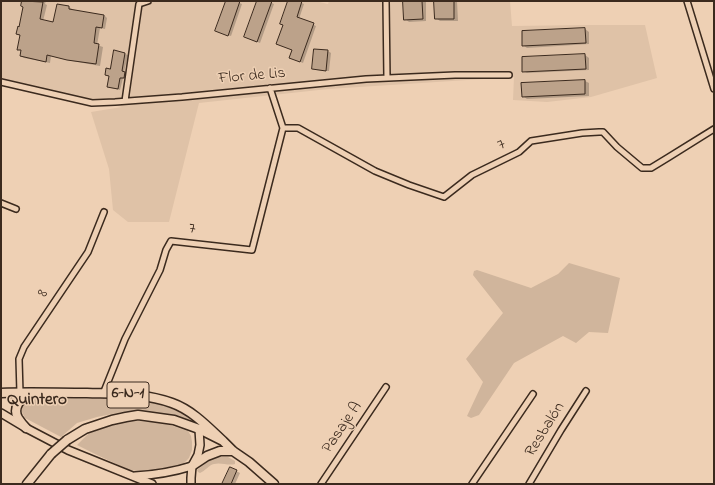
<!DOCTYPE html>
<meta charset="utf-8">
<style>
body{margin:0}
#map{position:relative;width:715px;height:485px;overflow:hidden;background:#eed0b4;font-family:"Indie Flower",sans-serif}
canvas{display:block}
.frame{position:absolute;inset:0;border:2px solid #3b2a1e;pointer-events:none}
</style>
<div id="map">
<canvas width="715" height="485"></canvas>
<div class="frame"></div>
</div>
<script>
const ctx = document.querySelector('canvas').getContext('2d');
ctx.lineJoin = 'round';
function fill(path, color) {
  ctx.fillStyle = color;
  ctx.fill(path, 'evenodd');
}
function strokePath(path, color, width, dash) {
  ctx.strokeStyle = color;
  ctx.lineWidth = width;
  ctx.lineCap = dash ? 'butt' : 'round';
  ctx.setLineDash(dash || []);
  ctx.stroke(path);
}
function drawText(font, color, halo, rows, align = 'center') {
  ctx.font = font + ' "Indie Flower",sans-serif';
  ctx.lineWidth = 3;
  ctx.setLineDash([]);
  ctx.textBaseline = 'middle';
  ctx.strokeStyle = halo;
  ctx.fillStyle = color;
  for (const [text, x, y, turn = 0] of rows) {
    ctx.save();
    ctx.translate(x, y);
    ctx.rotate((+turn || 0) * Math.PI / 180);
    ctx.textAlign = isNaN(turn) ? turn : align;
    if (halo) ctx.strokeText(text, 0, 0);
    ctx.fillText(text, 0, 0);
    ctx.restore();
  }
}
const built = new Path2D(`
 M1 1H315L328 4 329 1H510L512 26 587 25H645L657 78 591 97 547 102 513 100 514 77 328 89 199 103 169 222H128L113 210 109 169 91 112 122 107 1 78Z`);
const green = new Path2D(`
 M569 263 620 278 608 333 589 332 576 343 563 336 514 363 479 415 471 418 467 416 483 382 466 359 503 313 473 275 474 271 477 270 531 288 558 274Z
 M31 398 103 399 143 400 163 405 191 417 196 421 194 424 160 414 146 411 122 412 97 417 77 423 61 437 25 418 21 410 23 403Z
 M139 421 164 423 188 431 191 436 192 442V450L189 458 184 463 169 467 149 471H139L129 470 95 454 77 445 89 433 118 422Z
 M214 457H228L235 461V464C228 466 221 462 214 464 209 465 205 471 200 473L198 472 197 470 204 464Z`);
const shadow = new Path2D(`
 M23 1H46L45 4 47 5 43 21 54 23 69 7 72 9V11L104 15 107 18 105 29 100 28 97 45 103 47 100 66 72 61 51 56 50 63 24 58 21 56 22 51 18 49 21 36 17 34 20 28 24 7 22 6Z
 M227 1H234L242 4 231 36 220 32Z
 M258 1H267L274 4 260 43 245 37Z
 M289 1H296L304 4 299 19 316 26 303 63 293 59V50L284 25Z
 M404 1H426V21L409 22 405 19Z
 M435 1H457L458 21H440L436 18Z
 M585 29 589 32V44L527 48 523 45Z
 M315 50 328 51 331 53 329 71 316 70 313 68Z
 M115 52 125 54 128 55 124 72 128 74 127 79 123 78 120 90 111 88 108 87 110 76 106 74 111 70Z
 M585 55 589 58V70L527 73 523 71Z
 M585 81 589 83V96L527 99 523 96Z
 M230 468 240 473 235 484H223Z`);
const building = new Path2D(`
 M22 1 43 2 40 19 53 22 57 4 69 6V9L104 15 102 28 96 27 94 43 99 44 96 64 67 60 47 55 46 62 20 56 21 50H17L20 35 16 34 18 26 19 27 23 7 21 6Z
 M226 1H240L228 36 215 31Z
 M257 1H272L257 42 244 37Z
 M288 1H302L297 17 314 23 300 62 289 58 292 50 276 44 283 25 280 24Z
 M403 1H422L423 19 404 20Z
 M434 1H454V19H435Z
 M585 28 586 43 522 46V31Z
 M314 49 328 50 326 71 312 69Z
 M114 50 125 53 122 71 125 72 124 78H120L118 89 107 87 109 76 105 75 106 68 110 69Z
 M585 54 586 69 522 72V57Z
 M585 80V94L522 97 521 83Z
 M230 467 237 470 231 484H222Z`);
const minor = new Path2D(`
 M386 1 387 78
 M687 1 714 89
 M1 82 92 103 115 102 182 97 366 79 455 75H509
 M125 101 139 4 148 1
 M283 128H298L375 171 409 185 444 197 472 175 519 152 531 141 582 133 599 132H603L617 147 642 168H651L669 157 714 129
 M1 203 16 209
 M20 393 19 359 24 347 88 252 104 212
 M103 394 125 339 160 270 166 250 171 241 252 250 283 128 270 88
 M321 484 386 387
 M472 484 533 394
 M529 484 561 430 586 391`);
const secondary = new Path2D(`
 M1 413 26 428 68 450 152 484
 M135 476C154 475 173 472 192 466
 M191 484V478L192 466 198 455 200 445 199 429`);
const primary = new Path2D(`
 M1 393C30 392 58 393 87 393 115 394 145 393 172 403 192 410 208 427 223 441
 M26 428C23 425 20 421 18 418 12 407 21 399 29 393
 M67 440 85 429 112 420 126 417 138 415 174 420 199 429 223 441 233 451 249 462 274 484
 M192 466 207 456 220 451H233
 M27 484 51 454`);
const primaryBridge = new Path2D(`
 M51 454 67 440`);
const shields = [
 [128,395,42]
];
const shieldNames = [
 ["6-N-1",128,395]
];
const streetNames = [
 ["Flor de Lis",252,77,-5],
 ["7",502,146,-26],
 ["7",192,230,6],
 ["8",44,294,-56],
 ["Pasaje A",343,428,-56],
 ["Resbalón",546,430,-58]
];
const neighbourhoodNames = [
 ["Quintero",37,401]
];
fill(built, '#dfc2a7');
fill(green, '#d0b59c');
fill(shadow, '#0003');
fill(building, '#bca28a');
strokePath(building, '#3b2a1e', 1);
strokePath(minor, '#3b2a1e', 8);
strokePath(secondary, '#3b2a1e', 10);
strokePath(primary, '#3b2a1e', 11);
strokePath(minor, '#eed0b4', 5);
strokePath(secondary, '#eed0b4', 7);
strokePath(primary, '#eed0b4', 8);
strokePath(primaryBridge, '#3b2a1e', 11, []);
strokePath(primaryBridge, '#eed0b4', 8);
for (const [x, y, w] of shields) {
  const box = new Path2D();
  box.roundRect(x - w / 2, y - 13, w, 26, 3);
  ctx.fillStyle = '#eed0b4';
  ctx.fill(box);
  strokePath(box, '#3b2a1e', 1);
}
drawText('bold 15px', '#3b2a1e', null, shieldNames);
drawText('16px', '#3b2a1e', '#eed0b4', streetNames);
drawText('bold 17px', '#3b2a1e', '#eed0b4', neighbourhoodNames);
</script>
